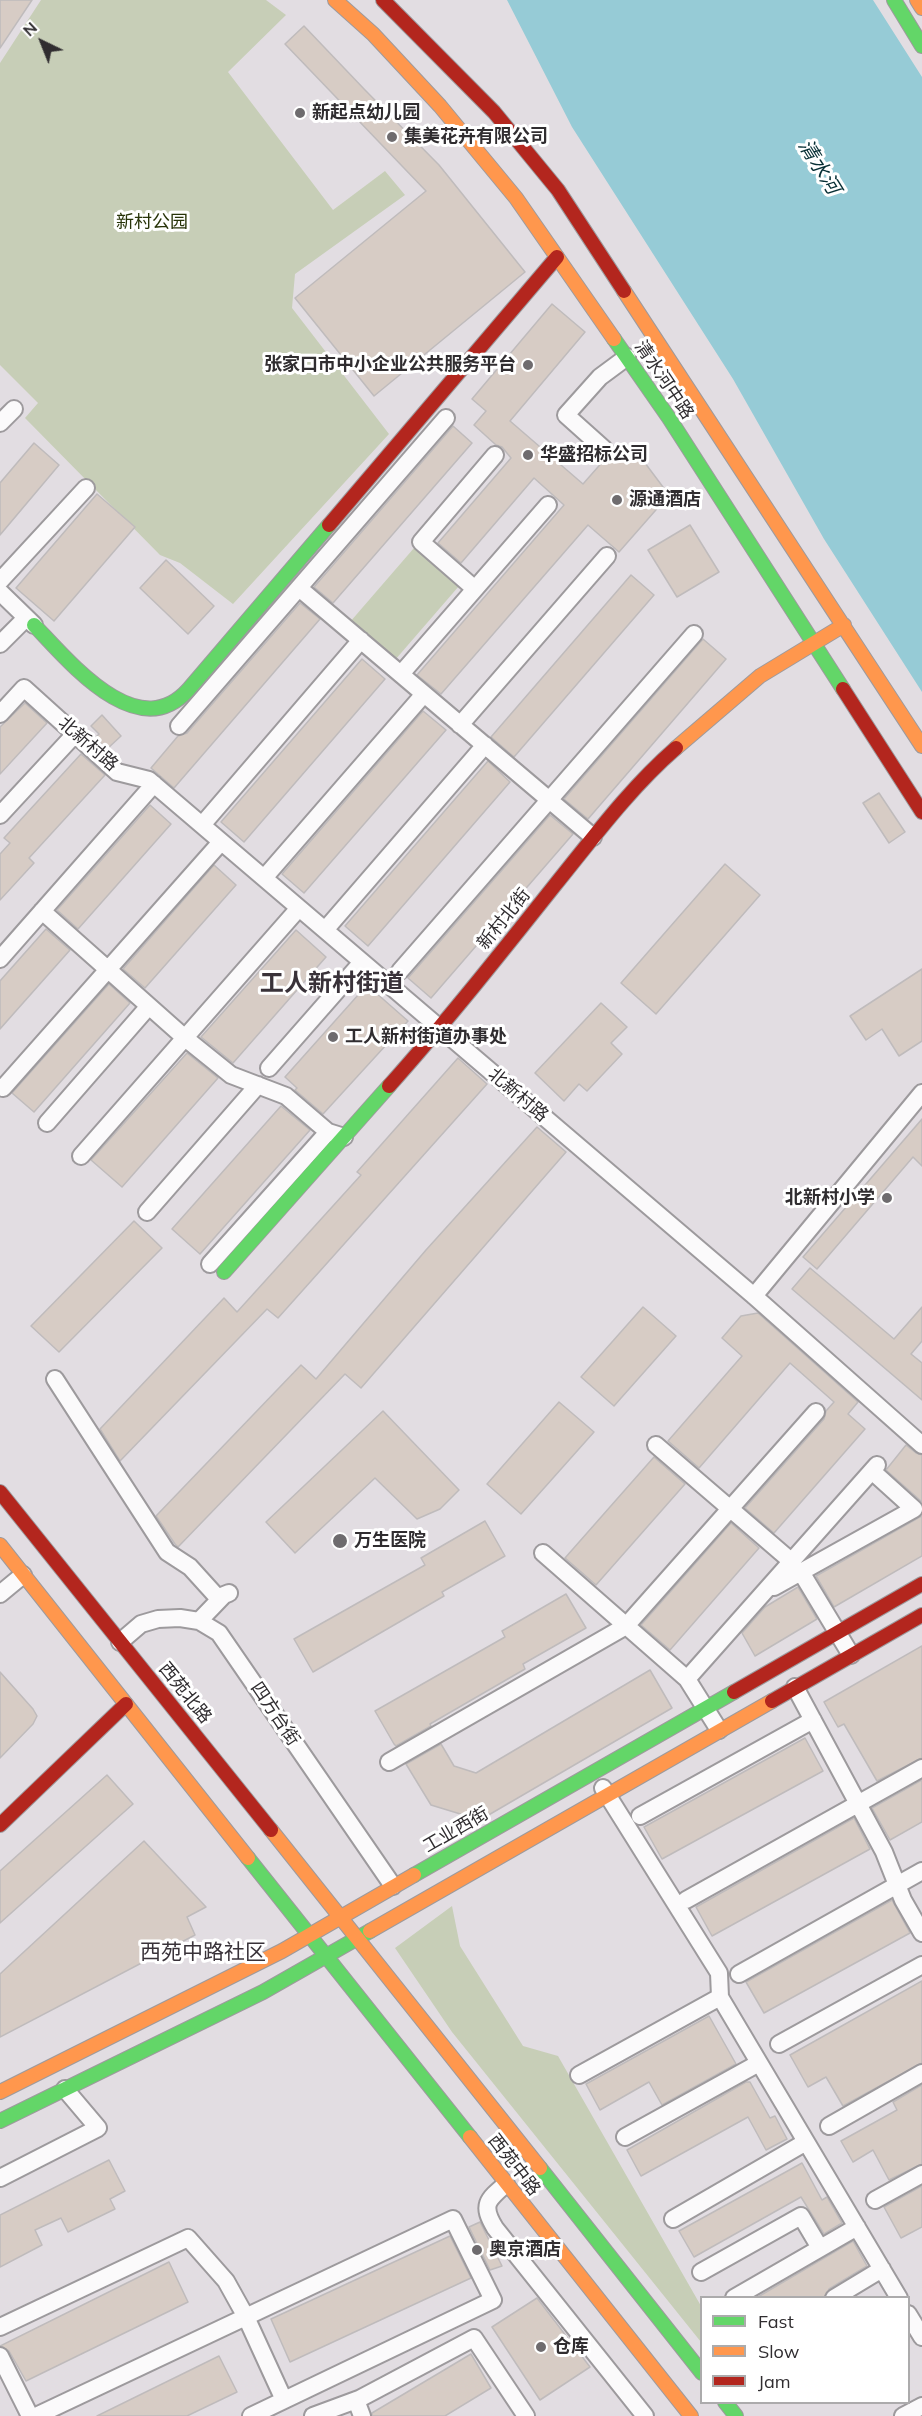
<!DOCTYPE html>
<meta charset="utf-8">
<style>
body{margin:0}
#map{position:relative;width:922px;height:2416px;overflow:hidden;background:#e2dde2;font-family:Mulish,sans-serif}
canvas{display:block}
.legend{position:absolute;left:700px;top:2296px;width:210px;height:108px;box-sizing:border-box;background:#fff;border:2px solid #acabac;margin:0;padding:8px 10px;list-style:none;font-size:18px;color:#302d30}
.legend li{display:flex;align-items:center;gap:12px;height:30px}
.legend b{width:30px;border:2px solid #acabac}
.north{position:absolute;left:12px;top:12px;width:60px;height:60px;-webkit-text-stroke:4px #fff;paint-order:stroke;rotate:317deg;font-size:16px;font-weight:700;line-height:24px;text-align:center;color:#302d30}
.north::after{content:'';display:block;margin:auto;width:21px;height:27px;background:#302d30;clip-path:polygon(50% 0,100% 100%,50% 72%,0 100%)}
</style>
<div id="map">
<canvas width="922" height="2416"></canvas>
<ul class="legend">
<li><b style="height:8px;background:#63d668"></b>Fast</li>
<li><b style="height:8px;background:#ff974d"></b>Slow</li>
<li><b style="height:8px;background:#b3261e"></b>Jam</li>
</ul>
<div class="north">N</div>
</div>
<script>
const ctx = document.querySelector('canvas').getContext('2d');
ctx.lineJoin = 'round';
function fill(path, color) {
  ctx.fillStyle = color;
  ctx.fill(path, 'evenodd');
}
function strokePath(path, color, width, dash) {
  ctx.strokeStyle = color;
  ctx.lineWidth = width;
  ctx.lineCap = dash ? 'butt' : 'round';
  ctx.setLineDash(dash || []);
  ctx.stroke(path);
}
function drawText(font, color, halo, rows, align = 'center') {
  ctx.font = font + ' Mulish,"Noto Sans SC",sans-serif';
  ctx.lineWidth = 6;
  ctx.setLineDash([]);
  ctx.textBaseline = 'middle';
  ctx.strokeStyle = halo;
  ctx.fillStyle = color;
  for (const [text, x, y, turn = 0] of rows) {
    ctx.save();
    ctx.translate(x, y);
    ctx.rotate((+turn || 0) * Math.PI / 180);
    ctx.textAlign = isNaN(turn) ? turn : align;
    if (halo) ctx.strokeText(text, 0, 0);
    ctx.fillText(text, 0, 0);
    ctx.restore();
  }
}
const green = new Path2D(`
 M41 0H266L286 15 228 72 333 210 385 171 405 195 295 274 292 308 389 434 233 604 180 563 160 555 25 418 38 403 0 365V63Z
 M414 548 459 586 395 660 350 622Z
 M452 1906 460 1946 523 2046 558 2056 701 2306V2342L452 2032 395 1948Z`);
const water = new Path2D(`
 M507 0H873L922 77V692L824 539 733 379 572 127Z`);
const building = new Path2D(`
 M0 0H32L0 48Z
 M304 26 365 90 439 165 525 272 374 396 295 298 426 191 285 44Z
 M552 304 585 332 510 421 583 484 605 459 611 456 615 448 620 446 633 447 669 495 619 552 588 525 441 694 417 675 564 505 534 478 461 563 438 543 511 458 502 447 496 445 474 425 486 411 472 399Z
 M453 426 472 443 333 603 314 587Z
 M34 443 59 465 0 535V483Z
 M97 494 135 527 54 621 16 588Z
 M690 525 719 572 677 597 648 550Z
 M166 560 214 606 188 634 140 588Z
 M631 575 654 595 514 757 491 737Z
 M300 603 320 619 174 788 151 768 178 736 187 733Z
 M703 639 726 659 588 819 564 799Z
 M362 659 385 679 244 842 221 822Z
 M25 703 47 723 0 774V727Z
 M423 711 446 730 304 893 282 874Z
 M102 715 121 736 107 749 95 738 99 734 91 726Z
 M81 754 105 775 29 858 34 863 0 900V854L10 843 4 838Z
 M488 761 510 782 368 946 345 926Z
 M879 793 905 832 889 843 863 803Z
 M150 805 171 824 78 929 57 910Z
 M550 815 573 834 431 998 408 978Z
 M725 864 760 895 656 1014 621 983Z
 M214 865 236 885 145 988 123 969Z
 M46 929 70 950 0 1029V981Z
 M296 930 326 957 233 1063 201 1037Z
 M922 969V1041L899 1056 882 1029 866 1040 850 1016Z
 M109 984 130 1003 34 1112 12 1093Z
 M367 985 408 1021 323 1114 295 1090 297 1088 285 1077Z
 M601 1003 627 1027 611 1043 622 1054 587 1091 579 1084 564 1101 535 1073Z
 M187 1053 218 1078 122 1187 91 1160Z
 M458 1058 487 1084 278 1318 267 1309 120 1461 100 1429 224 1298 237 1312 361 1175 357 1172Z
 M281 1106 310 1130 200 1254 172 1229Z
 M922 1119V1166L913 1157 817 1269 803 1257Z
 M537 1127 566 1152 361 1388 345 1374 178 1547 175 1544 156 1516 301 1365 316 1379 426 1250Z
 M134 1221 162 1248 59 1352 31 1326Z
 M810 1268 894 1339 922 1307V1341L911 1354 922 1363V1400L792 1289Z
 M643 1307 676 1336 614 1406 581 1377Z
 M758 1313 858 1402 848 1414 865 1429 774 1533 745 1508 824 1419 826 1411 834 1402 790 1363 699 1468 668 1441 742 1356 722 1338 741 1316Z
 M559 1402 594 1432 521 1514 487 1484Z
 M383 1411 459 1490 440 1509 417 1519 375 1478 295 1553 266 1522Z
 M906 1445 916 1453 922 1455V1502L886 1470Z
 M654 1457 685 1484 596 1585 565 1558Z
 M922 1516V1556L834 1607 816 1576Z
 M485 1521 505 1556 442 1592 444 1596 313 1672 294 1639 425 1565 421 1558Z
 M731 1523 759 1548 670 1650 641 1625Z
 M798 1587 817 1619 755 1656 742 1633 765 1607Z
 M566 1594 586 1628 523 1664 525 1669 430 1724 431 1726 396 1746 394 1744 375 1711 505 1637 502 1631Z
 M922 1646V1758L877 1781 844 1724 838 1727 824 1702Z
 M650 1670 672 1708 480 1820 431 1805 406 1764 441 1744 454 1766 476 1773Z
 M0 1672 33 1709 37 1716 33 1724 0 1758Z
 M805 1738 823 1771 662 1859 644 1827Z
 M107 1775 133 1804 0 1923V1871Z
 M922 1780V1822L890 1840 872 1808Z
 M854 1818 870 1849 712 1936 696 1907Z
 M144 1841 206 1907 187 1917 195 1935 0 2037V1974Z
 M892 1900 910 1933 764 2013 746 1982Z
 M922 1981V2063L843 2106 826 2077 808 2087 790 2055Z
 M709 2016 736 2064 662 2105 649 2082 600 2110 586 2084Z
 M746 2082H750L770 2118 775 2116 787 2139 766 2150 748 2117 641 2176 627 2150Z
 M922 2085V2164L889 2180 873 2150 853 2162 841 2141 897 2110 893 2102Z
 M109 2160 125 2191 110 2199 115 2209 68 2232 61 2218 35 2230 42 2245 0 2267V2215Z
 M802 2163 822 2200 827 2197 842 2223 824 2234 801 2197 694 2257 679 2231Z
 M922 2186V2227L901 2238 884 2207Z
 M480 2222 502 2266 490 2270 469 2227Z
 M450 2236 471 2278 290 2362 271 2319Z
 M853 2241 867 2266 829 2289 824 2298H756Z
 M169 2262 188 2302 26 2381 9 2351 0 2346Z
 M537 2298 590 2367 540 2400 492 2327Z
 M471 2354 491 2388 445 2416H372V2413Z
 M219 2356 237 2392 187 2416H97Z`);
const street = new Path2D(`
 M0 423 14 409
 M604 449 566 415 600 377 627 357
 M0 581 86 488
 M299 588 593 837
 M475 589 421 542 495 455
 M0 592 34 625
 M0 644 26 618
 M401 674 548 505
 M0 714 24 688 117 772 149 780 754 1296 922 1445
 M460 725 607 556
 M179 726 446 418
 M0 815 75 734
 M202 825 361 640
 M264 878 424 694
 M42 911 185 1038 231 1075 286 1096 328 1132 344 1137
 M325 930 485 745
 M0 959 154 784
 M400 971 694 634
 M269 1068 362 962
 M3 1088 221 842
 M47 1123 149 1006
 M81 1156 299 908
 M147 1212 258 1085
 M210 1264 328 1132
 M754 1296 922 1093
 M55 1379 167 1552 190 1567 219 1599
 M656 1445 791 1561
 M543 1553 687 1679 719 1730
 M801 1572 851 1655
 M774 1587 914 1509 872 1471
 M0 1594 23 1575
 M199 1621 224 1595 229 1593
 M120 1642 141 1624 158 1619 180 1618 199 1621 219 1633 393 1886
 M687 1679 877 1465
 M795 1687 884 1852 903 1900 922 1933
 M389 1762 626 1626 816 1412
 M603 1788 719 1973 720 1997 899 2298
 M640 1816 813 1720
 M686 1900 922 1768
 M739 1974 922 1871
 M779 2044 922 1965
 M579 2075 720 1997
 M829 2126 922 2073
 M625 2137 759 2063
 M0 2178 98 2128 65 2089
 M506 2184C487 2200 481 2205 495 2228L645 2416
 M875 2200 922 2174
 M673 2219 806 2142
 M701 2272 801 2216 820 2248
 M734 2298 857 2227
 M834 2298 882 2269
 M908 2314 922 2337
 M0 2327 188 2238 226 2281 246 2317 284 2400
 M0 2356 30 2416
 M356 2400 362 2416
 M36 2416 453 2219 493 2300 251 2416
 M313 2416 359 2399 474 2338 526 2416
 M903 2416 922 2406`);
const fast = new Path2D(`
 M894 0 922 46
 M614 339 669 418 843 689
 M34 625C68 660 137 746 188 690L329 525
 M224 1272 389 1086
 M248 1858 470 2137
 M414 1875 734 1692
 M0 2121 263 1992 370 1931
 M540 2168 702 2373
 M725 2402 736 2416`);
const slow = new Path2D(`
 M335 0 373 34 440 106 516 198 614 339
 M917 0 922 8
 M624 291 922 746
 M676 748 760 676 844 625
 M0 1545 248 1858
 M271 1830 540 2168
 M370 1931 772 1701
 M0 2092 282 1951 414 1875
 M470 2137 691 2416`);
const jam = new Path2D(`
 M383 0 494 112 558 190 624 291
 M329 525 557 257
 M843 689 922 812
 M389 1086C447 1021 501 953 555 885 593 838 630 788 676 748
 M0 1492 271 1830
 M734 1692 922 1584
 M772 1701 922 1615
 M0 1825 126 1704`);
const markers = [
 [300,113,6,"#6e6b6e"],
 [392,137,6,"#6e6b6e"],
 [528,365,6,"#6e6b6e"],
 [528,455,6,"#6e6b6e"],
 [617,500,6,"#6e6b6e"],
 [333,1037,6,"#6e6b6e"],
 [887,1198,6,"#6e6b6e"],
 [340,1541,8,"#6e6b6e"],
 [477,2250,6,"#6e6b6e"],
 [541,2347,6,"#6e6b6e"]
];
const poiNames = [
 ["新起点幼儿园",312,113],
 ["集美花卉有限公司",404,137],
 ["张家口市中小企业公共服务平台",516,365,"right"],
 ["华盛招标公司",540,455],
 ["源通酒店",629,500],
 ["工人新村街道办事处",345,1037],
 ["北新村小学",875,1198,"right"],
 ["万生医院",354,1541],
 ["奥京酒店",489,2250],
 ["仓库",553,2347]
];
const parkNames = [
 ["新村公园",152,223]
];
const streetNames = [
 ["清水河中路",664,380,56],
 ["北新村路",88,744,41],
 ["新村北街",504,919,-51],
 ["北新村路",518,1095,40],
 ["西苑北路",185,1693,51],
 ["四方台街",275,1714,56],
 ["工业西街",456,1830,-30],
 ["西苑中路",514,2165,52]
];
const waterNames = [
 ["清水河",819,167,58]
];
const quarterNames = [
 ["西苑中路社区",203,1953]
];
const districtNames = [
 ["工人新村街道",332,984]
];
fill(green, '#c7ceb7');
fill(water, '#96cbd6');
fill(building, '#d7ccc5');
strokePath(building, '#bfbbbc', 1.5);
strokePath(street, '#9d9a9d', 20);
strokePath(fast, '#9d9a9d', 16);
strokePath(slow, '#9d9a9d', 16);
strokePath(jam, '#9d9a9d', 16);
strokePath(street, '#fbfafb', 16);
strokePath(fast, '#63d668', 14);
strokePath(slow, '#ff974d', 14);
strokePath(jam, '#b3261e', 14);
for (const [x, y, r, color] of markers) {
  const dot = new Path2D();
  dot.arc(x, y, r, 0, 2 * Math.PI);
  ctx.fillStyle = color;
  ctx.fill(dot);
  strokePath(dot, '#fff', 2);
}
drawText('bold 18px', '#302d30', '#fff', poiNames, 'left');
drawText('18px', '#283409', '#fff', parkNames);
drawText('18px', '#302d30', '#fff', streetNames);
drawText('italic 20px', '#072f35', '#fff', waterNames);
drawText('21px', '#393239', '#fff', quarterNames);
drawText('bold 24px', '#393239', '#fff', districtNames);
</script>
